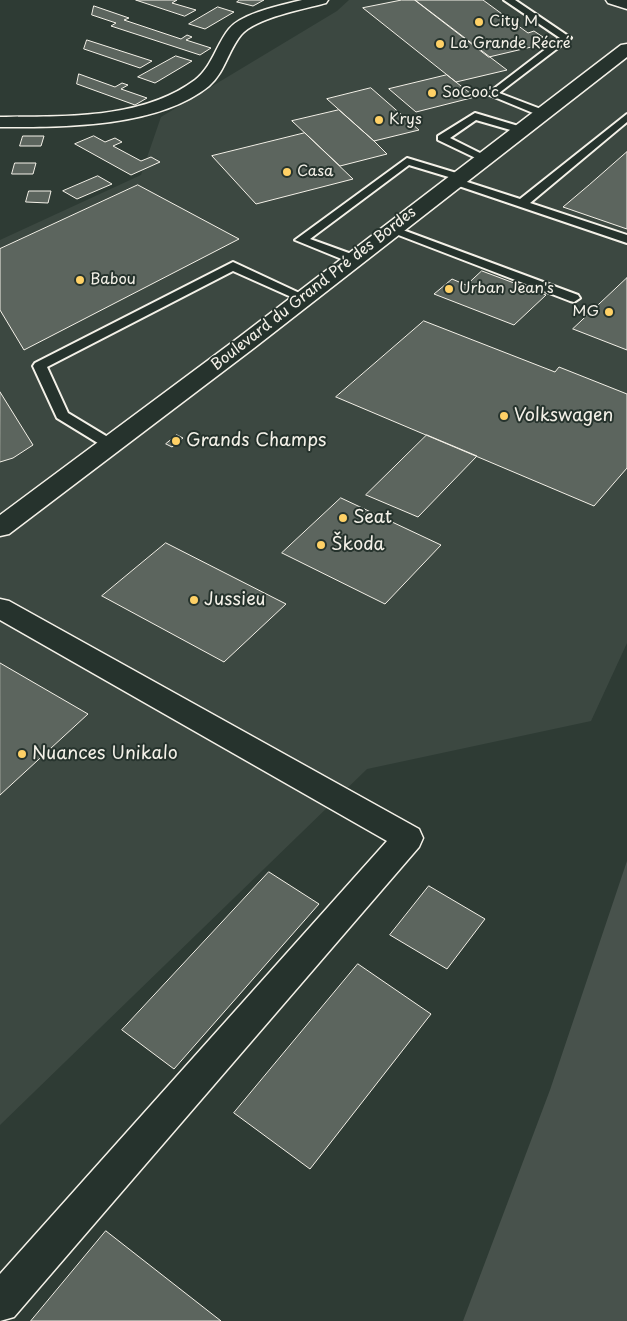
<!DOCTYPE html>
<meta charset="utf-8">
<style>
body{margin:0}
canvas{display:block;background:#2e3b34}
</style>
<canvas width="627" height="1321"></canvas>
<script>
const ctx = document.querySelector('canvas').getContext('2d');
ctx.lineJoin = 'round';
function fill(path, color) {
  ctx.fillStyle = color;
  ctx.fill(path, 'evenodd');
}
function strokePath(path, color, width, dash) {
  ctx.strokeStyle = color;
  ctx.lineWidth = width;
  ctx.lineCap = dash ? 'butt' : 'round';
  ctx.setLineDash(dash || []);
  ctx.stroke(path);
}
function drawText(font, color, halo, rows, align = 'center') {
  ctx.font = font + ' "Playpen Sans",sans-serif';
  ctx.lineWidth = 4;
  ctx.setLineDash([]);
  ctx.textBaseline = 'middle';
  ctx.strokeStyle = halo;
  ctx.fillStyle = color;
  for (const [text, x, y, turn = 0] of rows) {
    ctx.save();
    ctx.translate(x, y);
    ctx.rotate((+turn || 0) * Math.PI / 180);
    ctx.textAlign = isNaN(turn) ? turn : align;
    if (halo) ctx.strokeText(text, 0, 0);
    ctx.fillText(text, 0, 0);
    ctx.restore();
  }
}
const built = new Path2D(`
 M349 0H627V643L591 721 367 769 0 1125V240L141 175 161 117 337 11Z`);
const green = new Path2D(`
 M627 861V1321H463L550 1090Z`);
const building = new Path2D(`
 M136 0H177L172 3 196 10 185 16Z
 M240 0H264L253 6 237 2Z
 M402 0H415L507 70 456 82 363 8Z
 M415 0H483L528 33 534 31 543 37 536 39 544 44 489 57Z
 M94 6 129 18 124 20 181 39 187 35 192 37 186 40 211 48 200 55 111 26 116 23 92 15Z
 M218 7 234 12 205 29 189 24Z
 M87 40 152 61 140 68 84 49Z
 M176 56 192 61 155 83 138 77Z
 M79 74 115 87 122 83 128 85 121 89 147 98 135 105 77 84Z
 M447 75 475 97 416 112 389 89Z
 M371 88 419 130 374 141 327 99Z
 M339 110 374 141 387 154 340 166 292 121Z
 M305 133 353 179 256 204 212 156Z
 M23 136H44L41 146H20Z
 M94 136 105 142 115 138 122 142 113 146 141 161 151 157 160 162 131 175 75 144Z
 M627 152V229L563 207 589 185Z
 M15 163H36L33 174H12Z
 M98 176 112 184 77 199 63 191Z
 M138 185 239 239 24 350 0 310V249Z
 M29 191H51L48 203 26 202Z
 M482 271 546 295 514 325 434 294 452 279 466 285Z
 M627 278V350L573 329Z
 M424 321 555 372 559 367 627 394V468L594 506 336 397Z
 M0 392 33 445 13 458 0 462Z
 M177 435 183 438 172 447 166 444Z
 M427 435 477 456 418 517 366 495Z
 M341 498 441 545 385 604 282 553Z
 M166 543 286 604 224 662 102 596Z
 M0 663 88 714 0 795Z
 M269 872 319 904 174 1069 122 1030Z
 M429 886 485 919 447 969 390 935Z
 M358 964 431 1014 310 1169 234 1113Z
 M106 1231 221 1321H31Z`);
const lane = new Path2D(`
 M504 0H515L571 38 499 93 546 111V115H538L487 94 560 38Z
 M475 113 525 128 526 130 521 133 476 120 450 138 488 157 489 159 484 162 438 140V136Z
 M627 114V122L530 203 627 235V243L450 183 448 181 452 178 409 165 310 239 357 256 359 259 357 262H349L295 240 407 158 463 175 465 177 461 180 520 199Z
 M392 226 578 295 580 298 574 302 570 301 388 231V227Z
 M233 262 308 297 302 301 298 300 233 271 47 367 68 413 116 442 118 445 116 448H106L57 418 33 366 35 363Z`);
const street = new Path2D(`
 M302 0H328L326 3C304 9 255 18 241 35 228 51 225 72 209 86 157 128 63 127 0 127V117C64 116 141 120 195 80 212 67 216 45 229 29 242 13 282 5 302 0Z
 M606 0H627V9L608 3Z
 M0 599 9 601 419 829 423 838 419 847 14 1317 0 1321V1274L387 841 0 620Z`);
const secondary = new Path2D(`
 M627 44V57L254 348 9 534 0 536V515L238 338 621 45Z`);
const markers = [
 [479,22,5,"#ffd166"],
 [440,44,5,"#ffd166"],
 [432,93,5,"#ffd166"],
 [379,120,5,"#ffd166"],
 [287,172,5,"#ffd166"],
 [80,280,5,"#ffd166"],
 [449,289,5,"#ffd166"],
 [609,312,5,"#ffd166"],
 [504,416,5,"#ffd166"],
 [176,441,5,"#ffd166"],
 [343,518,5,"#ffd166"],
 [321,545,5,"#ffd166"],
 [194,600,5,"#ffd166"],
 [22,754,5,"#ffd166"]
];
const farPoinames = [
 ["City M",489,22],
 ["La Grande Récré",450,44],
 ["SoCoo'c",442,93],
 ["Krys",389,120],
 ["Casa",297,172],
 ["Babou",90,280],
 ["Urban Jean's",459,289],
 ["MG",599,312,"right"]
];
const farStreetnames = [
 ["Boulevard du Grand Pré des Bordes",314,289,-38]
];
const poiNames = [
 ["Volkswagen",514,416],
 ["Grands Champs",186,441],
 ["Seat",353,518],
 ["Škoda",331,545],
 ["Jussieu",204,600],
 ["Nuances Unikalo",32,754]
];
fill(built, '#3c4841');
fill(green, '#48524c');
fill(building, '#5c655e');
strokePath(building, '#f4f1e8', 1);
strokePath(lane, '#f4f1e8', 4);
strokePath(street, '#f4f1e8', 3);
strokePath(secondary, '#f4f1e8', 3);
fill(lane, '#26332d');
fill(street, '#26332d');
fill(secondary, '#26332d');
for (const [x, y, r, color] of markers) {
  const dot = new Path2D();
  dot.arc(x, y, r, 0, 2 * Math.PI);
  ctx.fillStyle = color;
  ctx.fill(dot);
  strokePath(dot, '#26332d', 2);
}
drawText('15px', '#f4f1e8', '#26332d', farPoinames, 'left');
drawText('15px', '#f4f1e8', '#26332d', farStreetnames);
drawText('18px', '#f4f1e8', '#26332d', poiNames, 'left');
</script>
